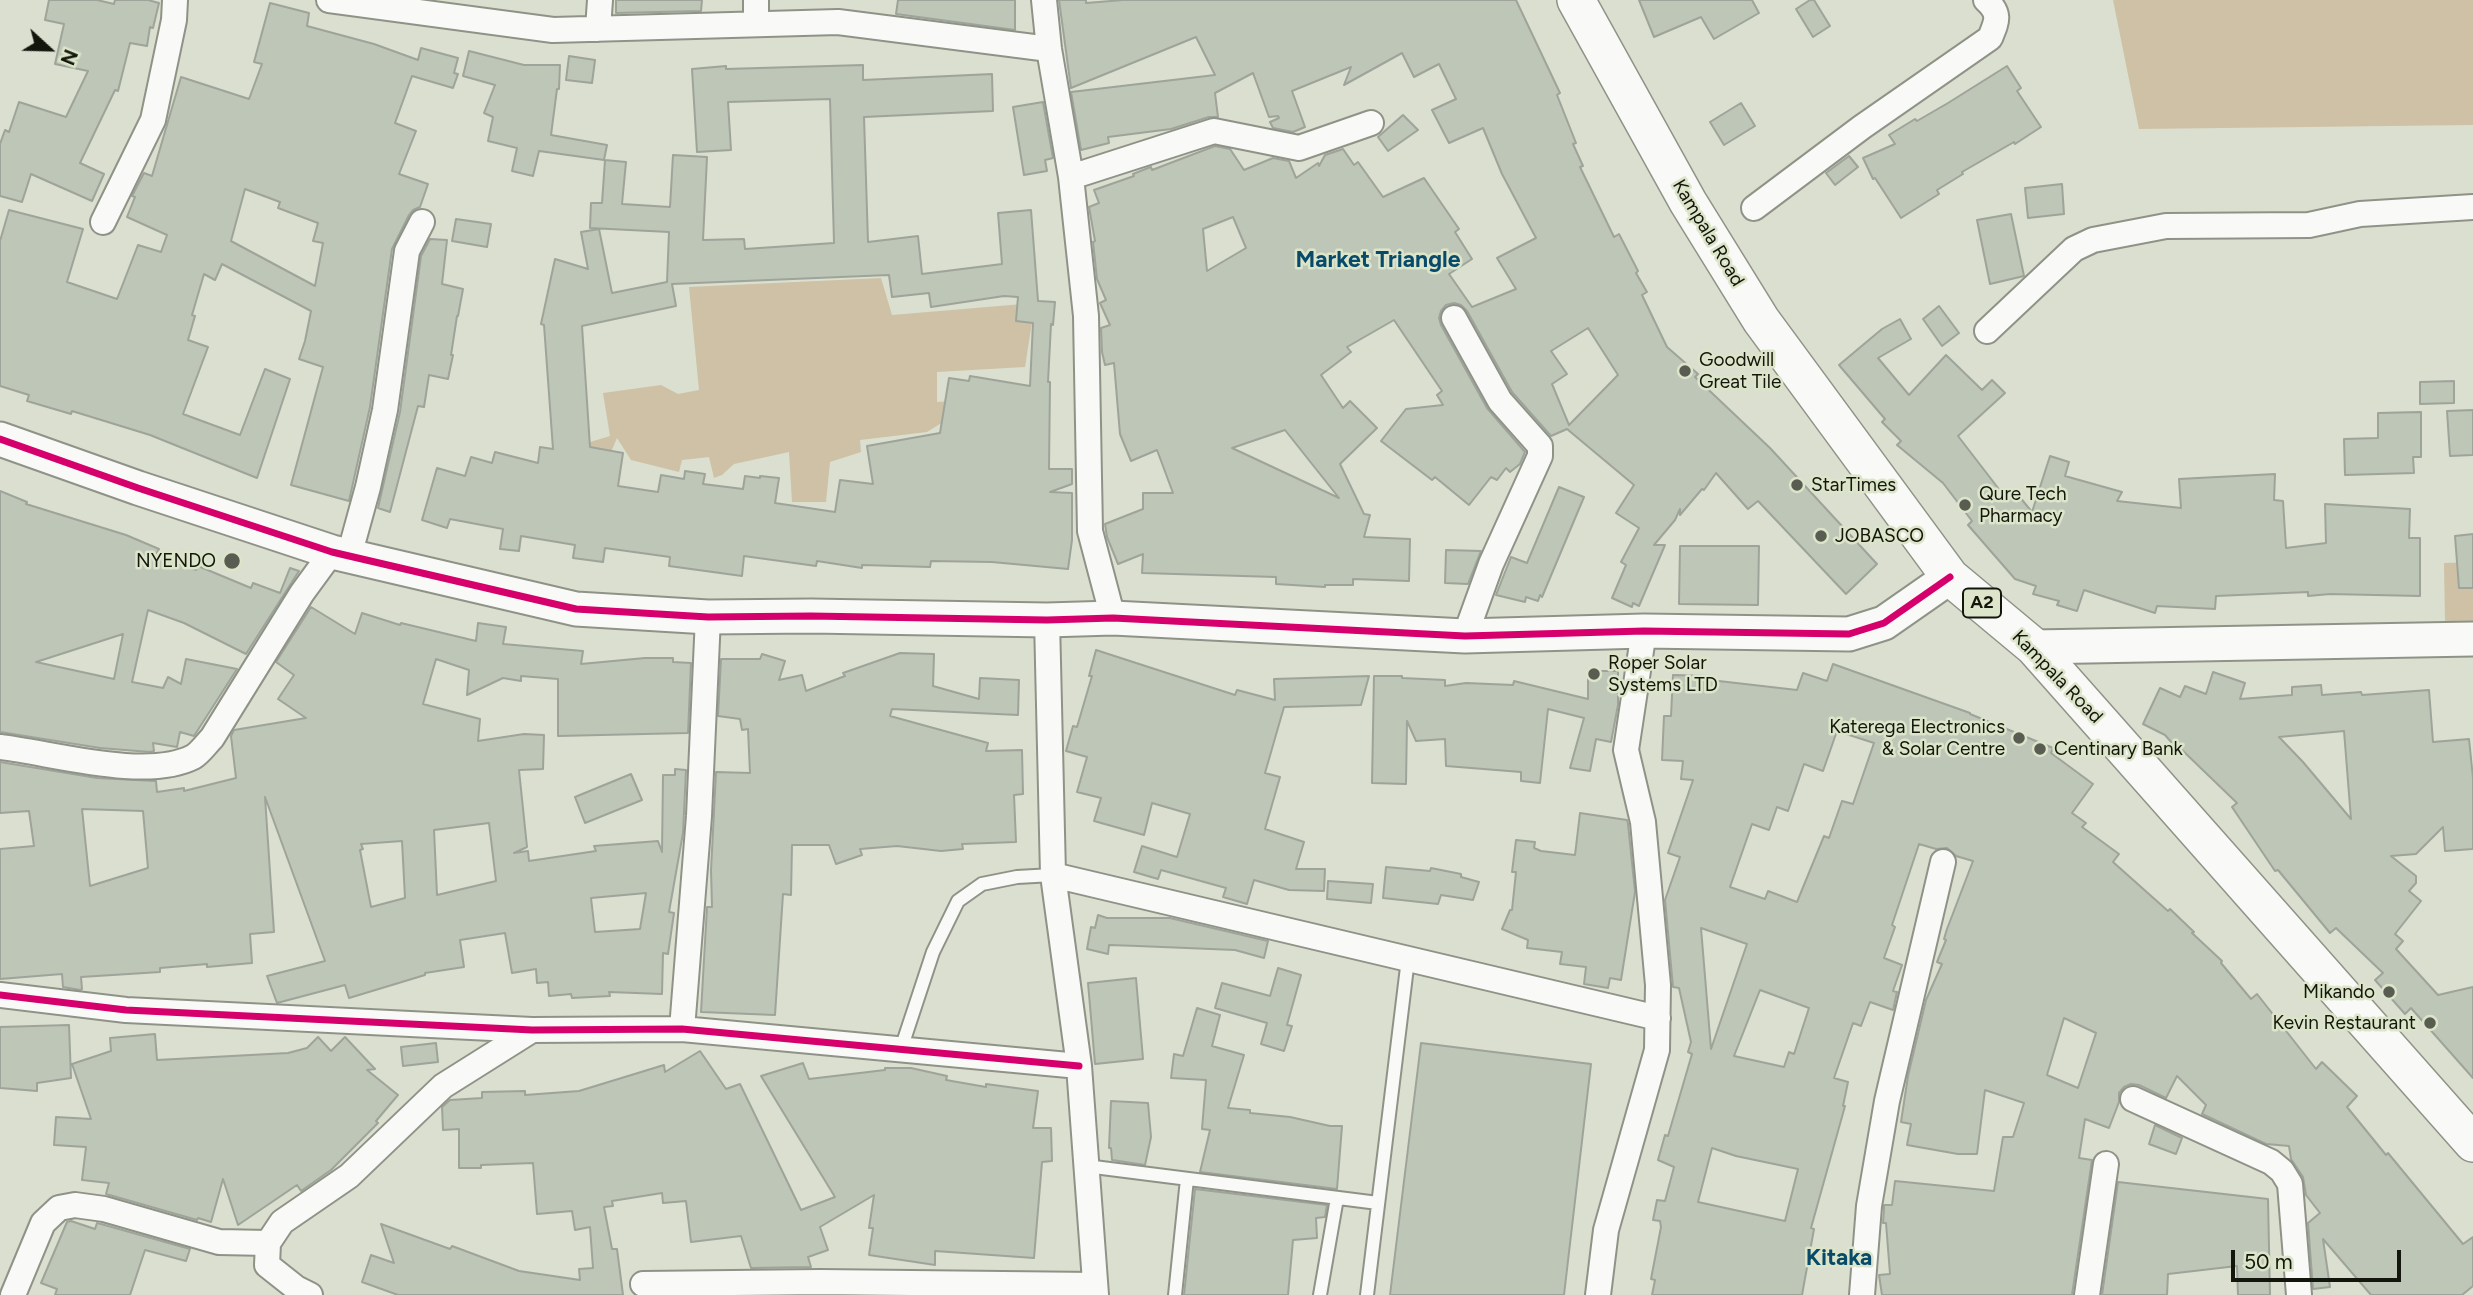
<!DOCTYPE html>
<style>
body{margin:0}
#map{position:relative;width:2473px;height:1295px;overflow:hidden;background:#dadfcf;font-family:Figtree,sans-serif}
canvas{display:block}
.north{position:absolute;left:14px;top:14px;width:70px;height:70px;-webkit-text-stroke:5px #dce5c9;paint-order:stroke;rotate:112deg;font-size:19px;font-weight:700;line-height:28px;text-align:center;color:#13160c}
.north::after{content:'';display:block;margin:auto;width:24px;height:32px;background:#13160c;clip-path:polygon(50% 0,100% 100%,50% 72%,0 100%)}
.scale{position:absolute;left:2231px;top:1250px;width:170px;height:32px;box-sizing:border-box;border:4px solid #13160c;border-top:0;padding-left:9px;font-size:21px;line-height:24px;white-space:nowrap;color:#13160c;-webkit-text-stroke:5px #dce5c9;paint-order:stroke}
</style>
<div id="map">
<canvas width="2473" height="1295"></canvas>
<div class="north">N</div>
<div class="scale">50 m</div>
</div>
<script>
const ctx = document.querySelector('canvas').getContext('2d');
ctx.lineJoin = 'round';
function fill(path, color) {
  ctx.fillStyle = color;
  ctx.fill(path, 'evenodd');
}
function strokePath(path, color, width, dash) {
  ctx.strokeStyle = color;
  ctx.lineWidth = width;
  ctx.lineCap = dash ? 'butt' : 'round';
  ctx.setLineDash(dash || []);
  ctx.stroke(path);
}
function drawText(font, color, halo, rows, align = 'center') {
  ctx.font = font + ' Figtree,sans-serif';
  ctx.lineWidth = 5;
  ctx.setLineDash([]);
  ctx.textBaseline = 'middle';
  ctx.strokeStyle = halo;
  ctx.fillStyle = color;
  for (const [text, x, y, turn = 0] of rows) {
    ctx.save();
    ctx.translate(x, y);
    ctx.rotate((+turn || 0) * Math.PI / 180);
    ctx.textAlign = isNaN(turn) ? turn : align;
    if (halo) ctx.strokeText(text, 0, 0);
    ctx.fillText(text, 0, 0);
    ctx.restore();
  }
}
const green = new Path2D(`
 M2113 0H2473V125L2139 129Z
 M881 278 892 315 1035 303 1025 367 937 372V402L952 401 948 419 927 432 860 440 861 452 830 462 826 502H792L789 452 734 464 722 475 714 478 709 457 682 460 679 472 631 460 617 438 611 452 598 457 587 443 610 436 603 393 661 385 678 394 699 390 689 287Z
 M2473 562V622H2445L2444 563Z`);
const building = new Path2D(`
 M49 0H97L114 4 115 0H148L159 3 153 28 150 27 147 46 130 43 118 91 115 90 80 163 104 174 92 201 31 174 22 202 0 196V144L5 130 9 132 19 102 66 117 88 71 55 64 64 24 45 20Z
 M616 0H702L701 11 616 13Z
 M898 0H1015V30L896 14Z
 M1059 0H1086V3L1123 0H1516L1560 93 1557 95 1576 143 1573 144 1583 166 1580 167 1614 237 1619 234 1638 271 1636 273 1647 292 1642 295 1667 347 1698 374 1695 377 1770 448 1877 564 1846 594 1758 501 1748 509 1716 473 1704 490 1702 489 1680 515V509L1675 520 1654 545H1665L1639 606 1633 603 1632 607 1612 598 1626 565 1621 562 1639 528 1616 513 1634 485 1567 429 1551 436 1512 392 1467 311 1461 305 1454 303 1446 305 1441 311 1439 318 1441 325 1487 408 1525 452 1520 464 1510 472 1506 468 1497 480 1491 477 1469 505 1435 477 1432 480 1381 441 1406 409 1443 405 1437 395 1442 391 1394 320 1347 347 1351 352 1321 375 1343 408 1350 401 1377 428 1340 464 1364 514 1370 515 1364 537 1410 539 1409 581 1353 579V585H1325V587L1276 584V577L1142 573 1143 554 1118 564 1107 537 1105 524 1143 509V493H1173L1157 450 1131 461 1120 434 1114 363 1105 365 1102 352 1101 328 1110 325 1100 303 1106 300 1097 279 1093 242 1095 241 1089 207 1099 203 1094 190 1134 176 1133 174 1148 168 1151 167 1152 170 1215 146 1230 149 1244 170 1273 158 1289 161 1296 178 1318 163 1319 166 1325 155 1343 149 1354 165 1358 162 1383 197 1424 178 1459 229 1455 232 1472 259 1449 274 1472 307 1516 289 1497 258 1536 238 1502 174 1483 128 1449 143 1432 110 1456 99 1439 64 1414 77 1402 53 1344 85 1351 67 1292 91 1305 127 1293 132 1273 128 1270 122 1279 118 1278 116 1269 117 1253 73 1215 93 1218 117H1209L1171 129 1108 137 1109 143 1081 150 1071 92 1215 75 1196 37 1071 88ZM1233 217 1246 248 1207 271 1203 229ZM1588 328 1618 375 1569 425 1552 384 1567 374 1551 351ZM1285 430 1339 498 1232 448Z
 M1639 0H1752L1759 13 1714 39 1701 17 1654 37Z
 M1810 0H1814L1830 26 1813 37 1796 9Z
 M270 3 309 13 307 26 374 44 418 60 421 48 458 58 454 73 458 74 453 88 412 76 395 123 416 131 399 174 428 184 420 207 413 210 409 215 392 249 370 407 349 501 291 485 323 367 299 359 305 341 311 311 222 264 215 280 204 274 192 315 195 316 188 340 208 347 183 414 240 435 265 369 290 379 257 478 150 435 72 411 71 414 27 401 29 395 0 386V241L9 210 83 229 67 282 117 299 138 245 161 252 167 235 127 217 135 197 132 196 144 173 152 176 181 77 249 99 262 64 254 62ZM245 189 280 202 278 208 318 223 313 241 323 243 315 286 231 241Z
 M469 51 524 65H560L559 89H557L551 135 607 145 604 160 539 151 533 176 512 171 517 148 488 141 493 117 484 113 495 85 463 76Z
 M569 56 595 60 592 83 566 80Z
 M863 65V80L992 74 993 111 864 117 868 242 918 236 922 274 1002 264 998 213 1031 210 1038 301 1055 302 1053 325 1051 324 1048 382H1050L1049 469H1072V484L1050 492 1072 493V540L1068 569 992 562 931 561 930 567 862 565V568L817 561 816 566 744 556 742 576 669 566 670 557 605 548 603 562 573 558 575 545 521 536 519 551 500 549 503 529 450 519 447 528 422 520 437 468 465 476 471 457 492 463 495 452 538 463 540 447 553 449 544 325 541 324 555 259 588 269 581 232 599 229 612 293 667 282 669 232 590 228 591 203H602L605 160 626 162 622 204 670 207 673 155 707 157 703 240 744 239 745 249 834 243 830 99 728 102 731 150 697 152 692 69 726 66V69ZM889 275 892 297 929 293 931 307 1004 296 1018 297 1016 321 1033 323 1030 386 970 376 969 381 949 378 940 433 867 446 873 484 840 480 835 512 775 503 779 478 760 476V478L745 476 743 489 703 484 705 474 685 471 684 479 661 475 658 492 618 486 623 453 590 447 582 326 676 306 672 284Z
 M2007 66 2021 88 2017 91 2041 127 2015 144 2014 142 1962 172 1963 174 1937 190 1939 194 1901 218 1875 178 1873 179 1863 158 1895 144 1889 135 1915 119 1917 121 1948 103Z
 M1043 102 1053 158 1045 160 1047 171 1024 175 1013 107Z
 M1741 103 1755 126 1724 145 1710 122Z
 M1403 115 1418 130 1388 151 1378 137Z
 M1849 156 1858 167 1835 185 1826 173Z
 M2062 184 2064 214 2028 218 2025 188Z
 M2011 214 2024 276 1990 284 1977 220Z
 M456 219 491 224 487 247 452 241Z
 M430 239 447 240 442 284 463 289 458 316H457L451 355H453L448 379 429 375 424 407 418 406 390 512 378 508 400 412 421 256Z
 M1939 306 1959 333 1942 346 1923 319Z
 M1900 319 1911 339 1878 358 1909 395 1946 355 1982 390 1992 380 2005 393 1958 436 2005 497 2014 490 2032 512 2050 456 2069 462 2065 476 2122 492 2117 501 2181 508 2179 479 2275 474 2274 500 2283 501 2286 548 2326 543 2325 504 2410 509 2409 538H2420V596L2330 594 2308 596V592L2216 596 2215 609 2157 606 2155 613 2084 590 2077 611 2057 605 2059 601 2033 594 2036 586 2015 579 1968 525 1972 521 1943 483 1897 445 1901 441 1882 422 1885 419 1839 365 1882 329Z
 M2454 381V403L2420 404V382Z
 M2473 410V455L2450 456 2447 411Z
 M2421 412V457H2413L2414 473 2345 475 2344 439 2378 438V413Z
 M1559 487 1584 497 1542 597 1540 595 1538 601 1526 597 1525 602 1496 595 1511 557 1527 563Z
 M0 491 27 502 26 504 126 535 159 549 156 555 196 570 198 566 251 588 253 583 280 593 290 568 299 571 246 654 184 623 148 610 132 682 163 688 168 677 181 684 186 659 237 669 194 736 180 732 177 747 153 743 154 751 150 752 100 748 0 732ZM123 634 114 679 36 662Z
 M2473 534V588H2459L2455 536Z
 M1680 546H1759L1758 605 1679 604Z
 M1446 550 1481 551 1468 584 1445 583Z
 M311 607 355 634 362 613 400 625 401 623 476 641 478 623 506 627 503 644 583 651 581 664 645 658H673V662L691 663 688 733 558 736V679L521 676V681L503 678 467 695 469 670 436 659 423 704 480 719 478 741 524 734 544 735 543 769 519 770 527 847 514 853 528 851 529 861 596 851 594 846 658 841 662 852 663 775H675V769L686 770 683 833 669 912 674 913 668 954 663 953 662 994 609 992 610 996 572 998 571 994 549 996 548 982 537 983 536 969 512 973 505 933 460 940 464 967 425 973V975L349 998 345 985 277 1003 267 976 325 961 265 797 274 932 250 934 252 963 207 967V964L160 968V972L81 977 82 989 80 990 63 987 62 974 0 979V849L34 846 29 811 0 813V762L97 778 156 781 157 792 184 788V791L236 778 231 736 234 730 306 718 278 699 294 675 276 662ZM82 809 143 811 148 868 90 886ZM489 823 496 881 437 895 434 830ZM402 841 405 898 371 907 360 850 363 849 361 844ZM646 893 640 929 595 932 591 898Z
 M1096 650 1235 695 1237 690 1275 700 1274 679 1369 676 1361 705 1284 707 1265 773 1280 777 1265 829 1304 842 1296 869H1325L1324 891 1289 890 1254 880 1247 904 1223 897 1226 888 1161 870 1158 879 1134 872 1142 846 1177 857 1190 814 1152 803 1144 835 1094 821 1101 798 1077 792 1087 757 1066 751 1073 726 1077 727 1092 676H1089Z
 M900 653 934 654 933 686 979 699 980 678 1019 680 1018 715 892 709 890 716 988 743 986 751 1022 750 1023 794 1014 795 1016 842 962 844 963 849 941 851 897 846 860 849 862 855 836 864 829 845H792L791 895 783 894 775 1015 701 1012 707 907H712L711 870 716 772 750 773 748 729 742 730 740 719 718 716 721 659H760L762 654 785 661 779 680 802 675 806 691 845 676 843 673Z
 M1833 664 1970 713V714L2053 748 2051 753 2093 784 2072 813 2086 823 2082 827 2119 854 2113 862 2168 911 2170 909 2194 932 2192 933 2222 961 2221 963 2251 999 2257 994 2316 1069 2322 1062 2357 1096 2347 1107 2386 1155 2388 1153 2463 1244 2473 1237V1286L2462 1295H2371L2323 1239 2330 1287 2313 1289 2308 1223 2320 1213 2306 1195 2303 1177 2291 1159 2289 1146 2266 1144 2202 1114 2206 1105 2177 1076 2166 1098 2139 1085 2131 1084 2124 1087 2119 1093V1102L2109 1128 2085 1119 2079 1158 2092 1160 2072 1295H1882L1879 1275 1890 1274 1886 1223H1883L1884 1208V1205H1892L1895 1181 1994 1191 2003 1137H2013L2024 1103 1985 1090 1977 1154H1958L1907 1145 1911 1124 1901 1122 1908 1076 1926 1000 1942 964 1937 962 1946 940 1944 939 1947 929 1973 861 1956 856 1947 848 1936 849 1919 844 1892 925 1895 927 1884 958 1902 965 1893 991 1897 992 1893 1010 1870 1002 1861 1026 1853 1023 1834 1078 1848 1082 1843 1106H1845L1811 1228 1814 1229 1802 1295H1652L1655 1280 1651 1279 1661 1227 1660 1221 1653 1220 1657 1200 1665 1201 1674 1167 1658 1160 1665 1135 1668 1136 1692 1054 1688 1052 1691 1042 1679 988 1673 987 1665 900 1680 857 1668 853 1693 780 1681 779 1683 761 1662 760 1664 716H1671L1673 675 1710 676V680L1797 690 1803 673 1827 681ZM1837 731 1874 743 1853 804 1842 801 1829 838 1824 836 1797 902 1768 891 1765 899 1730 887 1752 824 1769 830 1777 807 1788 811 1804 764 1823 771ZM1701 928 1747 944 1711 1049ZM1760 990 1809 1008 1794 1054 1789 1052 1784 1067 1734 1056ZM2064 1018 2096 1033 2078 1088 2047 1075ZM1712 1148 1736 1156 1798 1169 1785 1221 1698 1202Z
 M1588 671H1618V705L1611 742 1596 739 1590 771 1570 768 1584 718 1548 709 1540 783 1521 781V772L1446 766 1445 739 1416 741 1407 721 1406 784 1372 783 1374 676H1402V678L1445 680V686L1466 683 1513 685 1514 681 1588 699Z
 M2213 672 2245 683 2240 699 2292 695V687L2321 685 2322 695 2361 692 2362 695 2429 690 2433 742 2469 739 2473 778V849L2445 851 2443 827 2416 854 2391 856 2416 876V883L2409 891 2421 901 2395 934 2403 941 2396 949 2438 995 2473 987V1078L2411 1008 2405 1014 2375 980 2383 973 2336 928 2330 933 2278 870 2275 871 2232 807 2237 803 2181 749 2179 751 2165 735 2143 724 2160 688 2180 697 2185 686 2206 694ZM2344 731 2351 819 2303 762 2279 737Z
 M631 774 642 800 585 823 575 797Z
 M1580 813 1627 820 1628 824 1635 892 1621 980 1610 978 1608 988 1584 984 1586 967 1560 964 1562 952 1527 948 1528 940 1502 929 1510 910H1512L1516 872H1512L1516 840 1535 842 1534 848 1541 851 1575 855Z
 M1386 867 1430 871 1431 868 1461 874V877L1479 882 1473 900 1441 895 1438 904 1383 898Z
 M1328 881 1373 884 1371 903 1327 899Z
 M1098 915 1107 918H1170L1268 941 1264 958 1235 950 1138 946 1109 945 1108 954 1087 949 1091 927 1095 928Z
 M1278 968 1301 975 1287 1025 1292 1026 1284 1051 1261 1044 1267 1023 1215 1008 1222 983 1270 996Z
 M1136 978 1143 1059 1095 1064 1088 983Z
 M1197 1008 1220 1015 1212 1046 1244 1055 1228 1108 1250 1110V1113L1290 1117 1330 1126H1342L1337 1189 1200 1172 1210 1130 1202 1129 1206 1080 1171 1078 1174 1054 1183 1056Z
 M69 1025 71 1078 37 1083V1091L0 1088V1027Z
 M155 1034 157 1060 288 1053 307 1048 318 1037 331 1051 345 1037 375 1069 367 1070 398 1095 376 1121 378 1123 331 1170 301 1191 297 1185 238 1225 223 1179 211 1222 198 1218 197 1220 106 1194 109 1183 82 1180 86 1147 54 1145 56 1117 91 1119 72 1064 111 1051 110 1038Z
 M436 1043 438 1062 403 1066 401 1047Z
 M1421 1043 1591 1064 1564 1295H1390Z
 M700 1051 726 1089 740 1084 801 1210 835 1197 761 1076 803 1063 809 1079 885 1070V1068H911L947 1076 946 1080 986 1087V1084L1038 1091 1033 1128H1051L1052 1161 1042 1162 1034 1258 935 1251V1265L869 1255 873 1228H869L874 1195 820 1227 828 1250 808 1257 811 1267 751 1268 741 1236 691 1242 686 1201 663 1203 662 1193 612 1201 613 1206 604 1207 612 1249H617L623 1295H398L362 1282 371 1255 394 1263 381 1224 450 1249 452 1246 519 1271 580 1280 579 1269 593 1268 590 1227 575 1230 572 1211 537 1214 533 1163 481 1165V1168H459V1129L443 1130 442 1107 450 1100 482 1098V1092L525 1091V1095L579 1091 664 1065 665 1072Z
 M1111 1101 1148 1103 1151 1137 1145 1165 1112 1160 1111 1148H1109Z
 M2155 1125 2182 1138 2176 1154 2149 1144Z
 M2118 1182 2268 1199 2270 1295H2238L2237 1266 2168 1274 2167 1295H2102Z
 M1195 1189 1327 1205 1325 1217 1316 1218 1317 1238 1293 1240 1288 1295H1184Z
 M71 1221 95 1229 97 1223 101 1224 190 1249 186 1261 145 1250 130 1295H55L57 1289 41 1283 67 1222Z`);
const lane = new Path2D(`
 M901 1049 933 952 958 901 982 884 1017 877 1053 875
 M1086 1166 1378 1203
 M1175 1295 1187 1179
 M1320 1295 1337 1198
 M1367 1295 1408 959`);
const street = new Path2D(`
 M329 0 553 30 838 22 1049 49
 M756 0V24
 M1044 0 1049 49 1071 177 1086 316 1090 531 1113 618
 M598 29 600 0
 M1071 177 1214 131 1299 148 1371 123
 M1754 208 1862 127 1990 38C1997 21 2001 14 1986 0
 M103 222 153 120 174 20 175 0
 M1454 318 1500 401 1540 446V456L1491 564 1465 636
 M1987 331 2074 249 2093 240 2166 226 2309 225 2360 214 2473 207
 M349 556 368 487 385 410 407 251 422 222
 M1047 620 1053 875 1079 1066 1096 1295
 M0 747C52 753 146 781 193 757 200 753 206 744 212 738L302 593 332 552
 M1053 875 1658 1018
 M0 995 126 1010 532 1030 682 1029 1079 1066
 M682 1029 699 816 708 617
 M2133 1099 2271 1162 2282 1171 2290 1184 2299 1295
 M643 1284 820 1282 1094 1285
 M13 1295 43 1223 59 1208 75 1205 104 1209 219 1242 268 1243
 M310 1295 296 1288 267 1265 268 1243 282 1222 349 1176 443 1086 532 1030
 M1598 1295 1606 1230 1657 1050 1658 985 1643 822 1626 750 1644 631
 M1862 1295 1869 1206 1887 1101 1943 862
 M2087 1295 2106 1164`);
const secondary = new Path2D(`
 M0 439 138 488 332 552 576 609 708 617 811 616 1047 620 1113 618 1465 636 1644 631 1849 634 1884 623 1950 577
 M2034 647 2473 639`);
const primary = new Path2D(`
 M1576 0 1688 202 1761 320 1950 577 2034 647 2473 1143`);
const cycleway = new Path2D(`
 M0 439 138 488 332 552 576 609 708 617 811 616 1047 620 1113 618 1465 636 1644 631 1849 634 1884 623 1950 577
 M0 995 126 1010 532 1030 682 1029 1079 1066`);
const markers = [
 [1685,371,7,"#595c50"],
 [1797,485,7,"#595c50"],
 [1965,505,7,"#595c50"],
 [1821,536,7,"#595c50"],
 [232,561,9,"#595c50"],
 [1594,674,7,"#595c50"],
 [2019,738,7,"#595c50"],
 [2040,749,7,"#595c50"],
 [2389,992,7,"#595c50"],
 [2430,1023,7,"#595c50"]
];
const shields = [
 [1982,603,38]
];
const shieldNames = [
 ["A2",1982,603]
];
const streetNames = [
 ["Kampala Road",1708,233,59],
 ["Kampala Road",2057,677,46]
];
const poiNames = [
 ["Goodwill",1699,360],
 ["Great Tile",1699,382],
 ["StarTimes",1811,485],
 ["Qure Tech",1979,494],
 ["Pharmacy",1979,516],
 ["JOBASCO",1835,536],
 ["NYENDO",216,561,"right"],
 ["Roper Solar",1608,663],
 ["Systems LTD",1608,685],
 ["Katerega Electronics",2005,727,"right"],
 ["& Solar Centre",2005,749,"right"],
 ["Centinary Bank",2054,749],
 ["Mikando",2375,992,"right"],
 ["Kevin Restaurant",2416,1023,"right"]
];
const quarterNames = [
 ["Market Triangle",1378,260],
 ["Kitaka",1839,1258]
];
fill(green, '#cec1a6');
fill(building, '#bec6b8');
strokePath(building, '#9ea499', 2);
strokePath(lane, '#8f9387', 16);
strokePath(street, '#8f9387', 28);
strokePath(secondary, '#8f9387', 37);
strokePath(primary, '#8f9387', 40);
strokePath(lane, '#f9faf8', 12);
strokePath(street, '#f9faf8', 24);
strokePath(secondary, '#f9faf8', 33);
strokePath(primary, '#f9faf8', 37);
strokePath(cycleway, '#d6006c', 7);
for (const [x, y, r, color] of markers) {
  const dot = new Path2D();
  dot.arc(x, y, r, 0, 2 * Math.PI);
  ctx.fillStyle = color;
  ctx.fill(dot);
  strokePath(dot, '#dce5c9', 2.5);
}
for (const [x, y, w] of shields) {
  const box = new Path2D();
  box.roundRect(x - w / 2, y - 14.5, w, 29, 5);
  ctx.fillStyle = '#dce5c9';
  ctx.fill(box);
  strokePath(box, '#13160c', 2);
}
drawText('bold 18px', '#13160c', null, shieldNames);
drawText('19px', '#13160c', '#dce5c9', streetNames);
drawText('19px', '#13160c', '#dce5c9', poiNames, 'left');
drawText('bold 23px', '#084a69', '#dce5c9', quarterNames);
</script>
